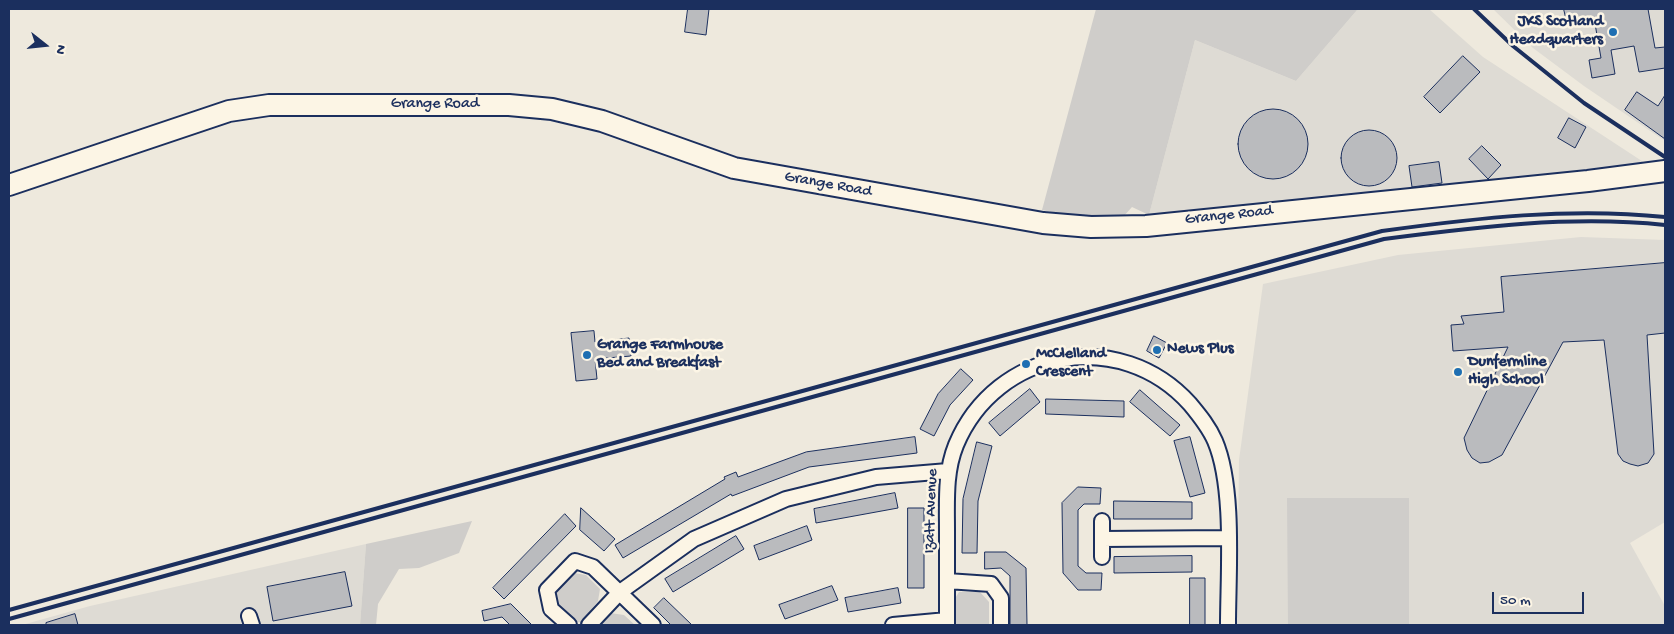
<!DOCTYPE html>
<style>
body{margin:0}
#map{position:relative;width:1674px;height:634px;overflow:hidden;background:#eee9dd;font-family:"Gochi Hand",sans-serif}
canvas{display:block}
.frame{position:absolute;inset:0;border:10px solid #1b2f5e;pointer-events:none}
.north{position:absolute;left:20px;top:20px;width:50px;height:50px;-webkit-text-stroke:4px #fcf5e5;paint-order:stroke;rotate:106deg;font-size:14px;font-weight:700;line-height:20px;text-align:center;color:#1b2f5e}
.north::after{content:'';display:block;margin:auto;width:18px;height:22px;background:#1b2f5e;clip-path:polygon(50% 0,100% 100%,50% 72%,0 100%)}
.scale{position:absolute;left:1492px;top:592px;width:92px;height:22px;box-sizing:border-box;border:2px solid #1b2f5e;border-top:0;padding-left:6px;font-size:15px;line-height:18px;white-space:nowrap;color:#1b2f5e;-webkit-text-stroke:4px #fcf5e5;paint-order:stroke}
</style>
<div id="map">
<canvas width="1674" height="634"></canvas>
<div class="frame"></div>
<div class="north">N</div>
<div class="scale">50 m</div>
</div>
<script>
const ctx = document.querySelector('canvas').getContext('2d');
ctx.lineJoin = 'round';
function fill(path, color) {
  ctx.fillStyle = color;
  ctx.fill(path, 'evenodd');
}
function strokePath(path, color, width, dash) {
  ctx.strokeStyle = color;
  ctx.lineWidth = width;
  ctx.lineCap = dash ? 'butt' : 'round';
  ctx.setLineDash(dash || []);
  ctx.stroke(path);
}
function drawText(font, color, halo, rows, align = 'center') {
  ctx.font = font + ' "Gochi Hand",sans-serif';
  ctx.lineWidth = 5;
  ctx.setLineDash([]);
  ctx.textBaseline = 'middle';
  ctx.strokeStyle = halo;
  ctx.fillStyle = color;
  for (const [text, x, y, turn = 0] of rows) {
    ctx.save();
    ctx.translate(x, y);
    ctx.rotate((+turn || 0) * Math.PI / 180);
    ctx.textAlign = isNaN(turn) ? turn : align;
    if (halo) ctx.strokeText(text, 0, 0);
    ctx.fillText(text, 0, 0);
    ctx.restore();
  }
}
const built = new Path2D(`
 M1358 9H1429L1483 57 1648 165 1435 188 1149 215 1195 40 1296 81Z
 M1493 9H1665V141L1584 86 1533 48Z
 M1581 237 1665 240V522L1630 543 1665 606V625H1237L1239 460 1263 284 1398 255Z
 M366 544 360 625H22L90 606Z`);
const green = new Path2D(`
 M1096 9H1358L1296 81 1195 40 1149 215 1132 207 1123 217 1091 221 1042 210Z
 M1287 498H1409V625H1288Z
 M472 521 459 553 419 568 399 569 378 604 376 625H360L366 544Z
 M574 573 586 575 600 589 598 601 581 622 570 623 554 607 552 594Z
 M959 592H980L989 602V625H954V600Z
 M610 613 624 615 635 625H598Z`);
const building = new Path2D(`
 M688 9H709L706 35 685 32Z
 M1564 9H1648L1655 48 1665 47V68L1639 72 1634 46 1611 50 1615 74 1592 78 1589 60 1601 58 1594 18 1567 22Z
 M1463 56 1480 72 1440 113 1424 97Z
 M1637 92 1658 106 1665 95V139L1625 110Z
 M1238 144a35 35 0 1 1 70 0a35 35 0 1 1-70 0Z
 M1569 118 1586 127 1575 148 1558 138Z
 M1341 158a28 28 0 1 1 56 0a28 28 0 1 1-56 0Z
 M1482 146 1501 165 1488 179 1469 159Z
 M1439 162 1442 183 1412 187 1409 166Z
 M1665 263V333L1647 335 1654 454 1648 463 1638 466 1630 464 1623 461 1618 454 1604 340 1563 342 1502 455 1489 462 1480 463 1472 458 1467 450 1464 438 1508 347 1453 351 1451 325 1464 324 1461 316 1504 312 1501 277Z
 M594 331 595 342 629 338 631 356 595 359 597 379 576 381 571 333Z
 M1154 336 1167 343 1159 358 1147 351Z
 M961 369 973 380 950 405 934 436 920 429 938 394Z
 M1030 389 1040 402 1000 436 989 423Z
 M1140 390 1180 425 1170 436 1130 402Z
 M1046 399 1124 401V417L1046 414Z
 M915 437 917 453 809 467 732 496 731 494 623 558 615 545 725 479 724 477 736 472 738 477 806 452Z
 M1190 437 1205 493 1190 497 1174 441Z
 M977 442 992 446 978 501 977 553H962L963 499Z
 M1078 487 1101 488 1100 504H1084L1078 510V566L1086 573H1102L1101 590H1078L1063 573 1062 503Z
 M895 493 898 508 816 523 814 509Z
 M1114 501 1192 502V519H1114Z
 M581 508 615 539 604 551 580 530Z
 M908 508H924V588H908Z
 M565 514 576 526 504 599 493 588Z
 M807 526 812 540 759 560 754 546Z
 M736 536 744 549 673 592 665 579Z
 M985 552H1006L1026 568 1027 625H1010V576L1001 568 985 569Z
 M1192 556V572L1114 573V557Z
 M345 572 352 606 273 621 267 587Z
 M1190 578H1205V625H1190Z
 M832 586 838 600 785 619 779 605Z
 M898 588 901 603 848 612 845 598Z
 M664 598 692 625H671L654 608Z
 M511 604 532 625H510L502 617 484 621 482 611Z
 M75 614 78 625H46V623Z`);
const street = new Path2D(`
 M1102 539 1227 538
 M1102 557V521
 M947 581 991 584 1001 598V625
 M249 616 252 625
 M569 625 551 609 547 590 575 561 593 567 653 625
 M589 625 620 592 694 539 786 499 876 477 948 471
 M893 625 947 620
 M947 625C947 594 947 562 947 531 947 501 945 472 956 445 996 349 1120 326 1190 404 1200 416 1209 427 1215 441 1235 488 1228 573 1228 625`);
const secondary = new Path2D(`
 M9 185 229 111 269 105H509L552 109 602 121 734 168 1043 223 1091 227 1146 226 1588 181 1665 171`);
const rail = new Path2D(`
 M1474 9 1513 46 1584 103 1665 157
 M9 610 1382 231C1476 218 1570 207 1665 217
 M9 619 1384 239C1477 227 1571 215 1665 225`);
const markers = [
 [1613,32,5,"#1f6fb2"],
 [1157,350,5,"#1f6fb2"],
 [587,355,5,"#1f6fb2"],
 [1026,364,5,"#1f6fb2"],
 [1458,372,5,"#1f6fb2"]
];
const poiNames = [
 ["JKS Scotland",1603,23,"right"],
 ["Headquarters",1603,41,"right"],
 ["Grange Farmhouse",597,346],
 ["Bed and Breakfast",597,364],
 ["News Plus",1167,350],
 ["McClelland",1036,355],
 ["Crescent",1036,373],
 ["Dunfermline",1468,363],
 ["High School",1468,381]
];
const streetNames = [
 ["Grange Road",435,105],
 ["Grange Road",828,185,10],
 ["Grange Road",1229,216,-6],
 ["Izatt Avenue",932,511,-88]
];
fill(built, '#dedbd4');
fill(green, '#cfcdca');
fill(building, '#babbbe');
strokePath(building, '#1b2f5e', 1);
strokePath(street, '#1b2f5e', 18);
strokePath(secondary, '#1b2f5e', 24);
strokePath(street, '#fcf5e5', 14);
strokePath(secondary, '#fcf5e5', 20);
strokePath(rail, '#1b2f5e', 4);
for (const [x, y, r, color] of markers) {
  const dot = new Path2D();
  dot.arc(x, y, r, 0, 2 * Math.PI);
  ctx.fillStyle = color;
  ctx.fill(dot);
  strokePath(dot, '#fcf5e5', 2);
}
drawText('bold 16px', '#1b2f5e', '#fcf5e5', poiNames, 'left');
drawText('16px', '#1b2f5e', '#fcf5e5', streetNames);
</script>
